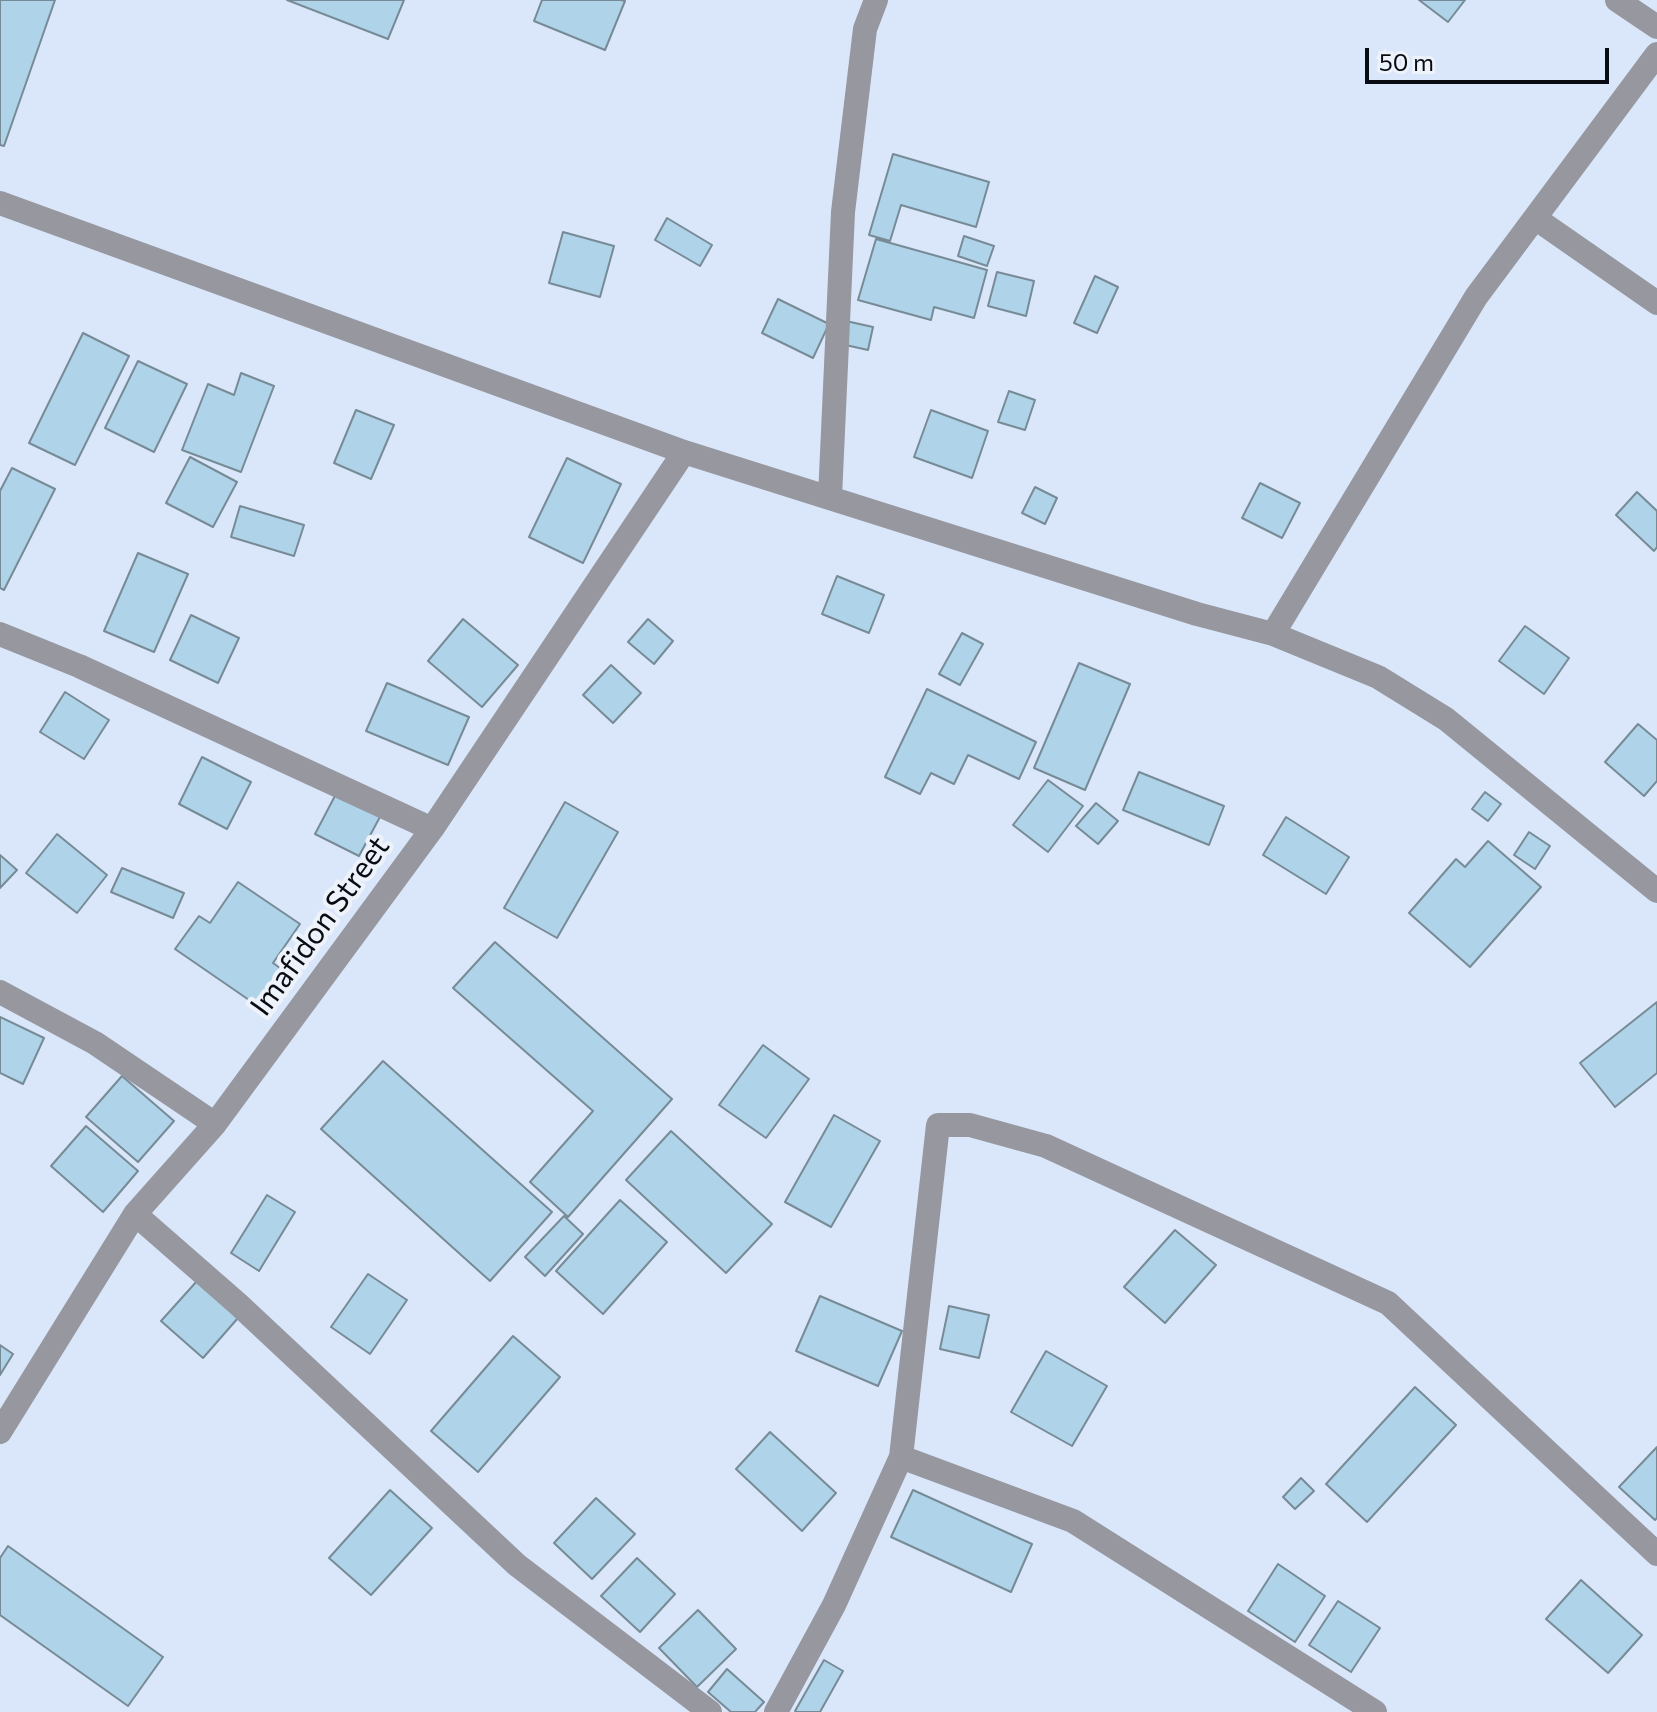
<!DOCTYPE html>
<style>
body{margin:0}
#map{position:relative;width:1657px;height:1712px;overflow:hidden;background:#dae7fa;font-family:Commissioner,sans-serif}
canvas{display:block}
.scale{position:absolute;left:1365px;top:48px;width:244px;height:36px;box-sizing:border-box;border:4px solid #080c12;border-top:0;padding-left:10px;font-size:24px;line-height:28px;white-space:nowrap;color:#080c12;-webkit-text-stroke:6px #eef3fb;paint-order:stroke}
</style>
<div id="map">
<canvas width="1657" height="1712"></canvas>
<div class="scale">50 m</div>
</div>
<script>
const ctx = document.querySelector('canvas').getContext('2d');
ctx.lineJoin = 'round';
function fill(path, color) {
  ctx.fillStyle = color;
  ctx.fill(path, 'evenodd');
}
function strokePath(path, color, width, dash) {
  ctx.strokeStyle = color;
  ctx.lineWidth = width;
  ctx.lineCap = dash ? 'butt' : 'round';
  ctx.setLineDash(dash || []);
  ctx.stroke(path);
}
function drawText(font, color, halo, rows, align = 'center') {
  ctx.font = font + ' Commissioner,sans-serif';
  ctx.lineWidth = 8;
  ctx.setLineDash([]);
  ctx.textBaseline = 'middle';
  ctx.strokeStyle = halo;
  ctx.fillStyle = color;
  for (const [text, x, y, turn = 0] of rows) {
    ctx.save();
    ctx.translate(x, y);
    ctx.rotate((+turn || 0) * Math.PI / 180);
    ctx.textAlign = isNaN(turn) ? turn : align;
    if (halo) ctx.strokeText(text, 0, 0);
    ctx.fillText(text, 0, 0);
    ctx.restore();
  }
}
const building = new Path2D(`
 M0 0H55L4 146 0 145Z
 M287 0H404L388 39Z
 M542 0H621L625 1 605 50 534 21Z
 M1419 0H1465L1448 22Z
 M893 154 989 182 976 227 901 205 890 241 869 235Z
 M667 218 712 245 700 266 655 240Z
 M563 232 614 246 600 297 549 283Z
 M964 236 994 246 987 266 958 256Z
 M876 239 987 270 974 318 934 307 931 320 858 300Z
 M997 272 1034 281 1026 316 988 306Z
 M1095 276 1118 287 1097 333 1074 323Z
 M778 299 829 324 813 358 762 333Z
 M846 321 873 327 868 350 841 344Z
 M83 333 129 356 75 465 29 443Z
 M138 361 187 384 154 452 105 428Z
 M241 373 274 386 241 472 182 450 208 384 234 395Z
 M1009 391 1035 400 1025 430 998 422Z
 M356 410 394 425 371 479 334 463Z
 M931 410 988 431 972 478 914 457Z
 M190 457 237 482 213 527 166 503Z
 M567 458 621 484 583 563 529 537Z
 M12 468 55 489 4 590 0 588V491Z
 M1260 483 1300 503 1282 538 1242 518Z
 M1035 487 1057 498 1045 524 1022 513Z
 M1637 492 1657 511V547L1654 551 1616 515Z
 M240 506 304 525 294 556 231 537Z
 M138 553 188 574 154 652 104 631Z
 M837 576 884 595 869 633 822 614Z
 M191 615 239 638 218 683 170 660Z
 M463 619 518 665 482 707 428 661Z
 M648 619 673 641 654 664 628 642Z
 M1525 626 1569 658 1544 694 1499 661Z
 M962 633 983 644 960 685 939 674Z
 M1079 663 1130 684 1085 790 1034 768Z
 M611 665 641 693 613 723 583 695Z
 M387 683 469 717 448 765 366 731Z
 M927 689 1036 742 1019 779 968 755 954 784 931 773 920 794 885 777Z
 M65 692 109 720 84 759 40 732Z
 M1638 724 1657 740V781L1644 796 1605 762Z
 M202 757 251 782 227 829 179 804Z
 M1139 772 1224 806 1209 845 1123 810Z
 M1048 780 1083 806 1048 852 1013 825Z
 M337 792 381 815 359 856 315 834Z
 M1485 792 1501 804 1488 821 1472 809Z
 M565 802 618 832 557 938 504 908Z
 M1096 803 1118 821 1098 844 1076 826Z
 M1286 817 1349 857 1326 894 1263 855Z
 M1529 832 1550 846 1535 869 1514 855Z
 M57 834 107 875 77 913 26 873Z
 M1488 841 1541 887 1470 967 1409 913 1456 859 1465 867Z
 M0 855 17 870 0 888Z
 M122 868 184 893 173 918 111 892Z
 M238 882 300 924 273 963 290 975 265 1011 175 949 199 916 210 923Z
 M495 942 672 1099 568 1217 530 1182 593 1111 453 988Z
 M1657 1002V1073L1615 1107 1580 1063Z
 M0 1017 44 1038 23 1084 0 1073Z
 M763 1045 809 1079 766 1138 719 1105Z
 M383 1061 552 1212 490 1281 321 1129Z
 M122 1076 174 1121 138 1162 86 1117Z
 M834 1115 880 1141 831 1227 785 1202Z
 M86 1126 138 1171 103 1212 51 1166Z
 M671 1131 772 1224 726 1273 626 1180Z
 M267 1195 295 1212 259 1271 231 1253Z
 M620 1200 667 1242 603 1314 556 1271Z
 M564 1216 583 1234 545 1276 525 1257Z
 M1175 1230 1216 1265 1165 1323 1124 1287Z
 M368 1274 407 1300 370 1354 331 1327Z
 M197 1281 238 1318 203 1358 161 1321Z
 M820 1296 902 1331 878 1386 796 1351Z
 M949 1306 989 1315 979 1358 940 1349Z
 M513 1336 560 1377 478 1472 431 1431Z
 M0 1345 13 1354 0 1375Z
 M1046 1351 1107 1386 1072 1446 1011 1412Z
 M1415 1387 1456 1425 1367 1522 1326 1484Z
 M770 1432 836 1493 802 1531 736 1469Z
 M1657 1447V1518L1655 1520 1619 1487Z
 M1301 1478 1314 1491 1295 1509 1283 1497Z
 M390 1490 432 1528 371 1595 329 1558Z
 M913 1490 1032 1544 1011 1592 891 1537Z
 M596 1498 635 1534 592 1579 554 1543Z
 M8 1546 163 1657 128 1706 0 1615V1558Z
 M637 1558 675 1594 640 1632 601 1596Z
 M1278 1564 1325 1596 1295 1642 1248 1611Z
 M1581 1580 1642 1635 1608 1673 1546 1619Z
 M1338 1601 1380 1628 1351 1672 1309 1645Z
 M698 1610 736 1649 697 1687 659 1648Z
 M824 1660 843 1671 820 1712H797L795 1711Z
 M727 1669 764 1702 755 1712H731L708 1692Z`);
const street = new Path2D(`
 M1617 0 1657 27
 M0 203 684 452 1197 614 1273 634 1378 677 1446 719 1657 891
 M1535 218 1657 303
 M830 497 843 212 865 29 876 0
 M0 634 79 666 432 829
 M1273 634 1476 297 1657 54
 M0 992 95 1043 215 1124
 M135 1214 238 1304 517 1565 710 1712
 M0 1432 135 1214 215 1124 432 829 684 452
 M901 1457 1073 1521 1375 1712
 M776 1712 834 1605 901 1457 938 1125H970L1046 1146 1388 1303 1657 1554`);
const streetNames = [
 ["Imafidon Street",320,926,-54]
];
fill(building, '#afd3e8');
strokePath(building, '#778b96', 2);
strokePath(street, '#96979f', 24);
drawText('30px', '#080c12', '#eef3fb', streetNames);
</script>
